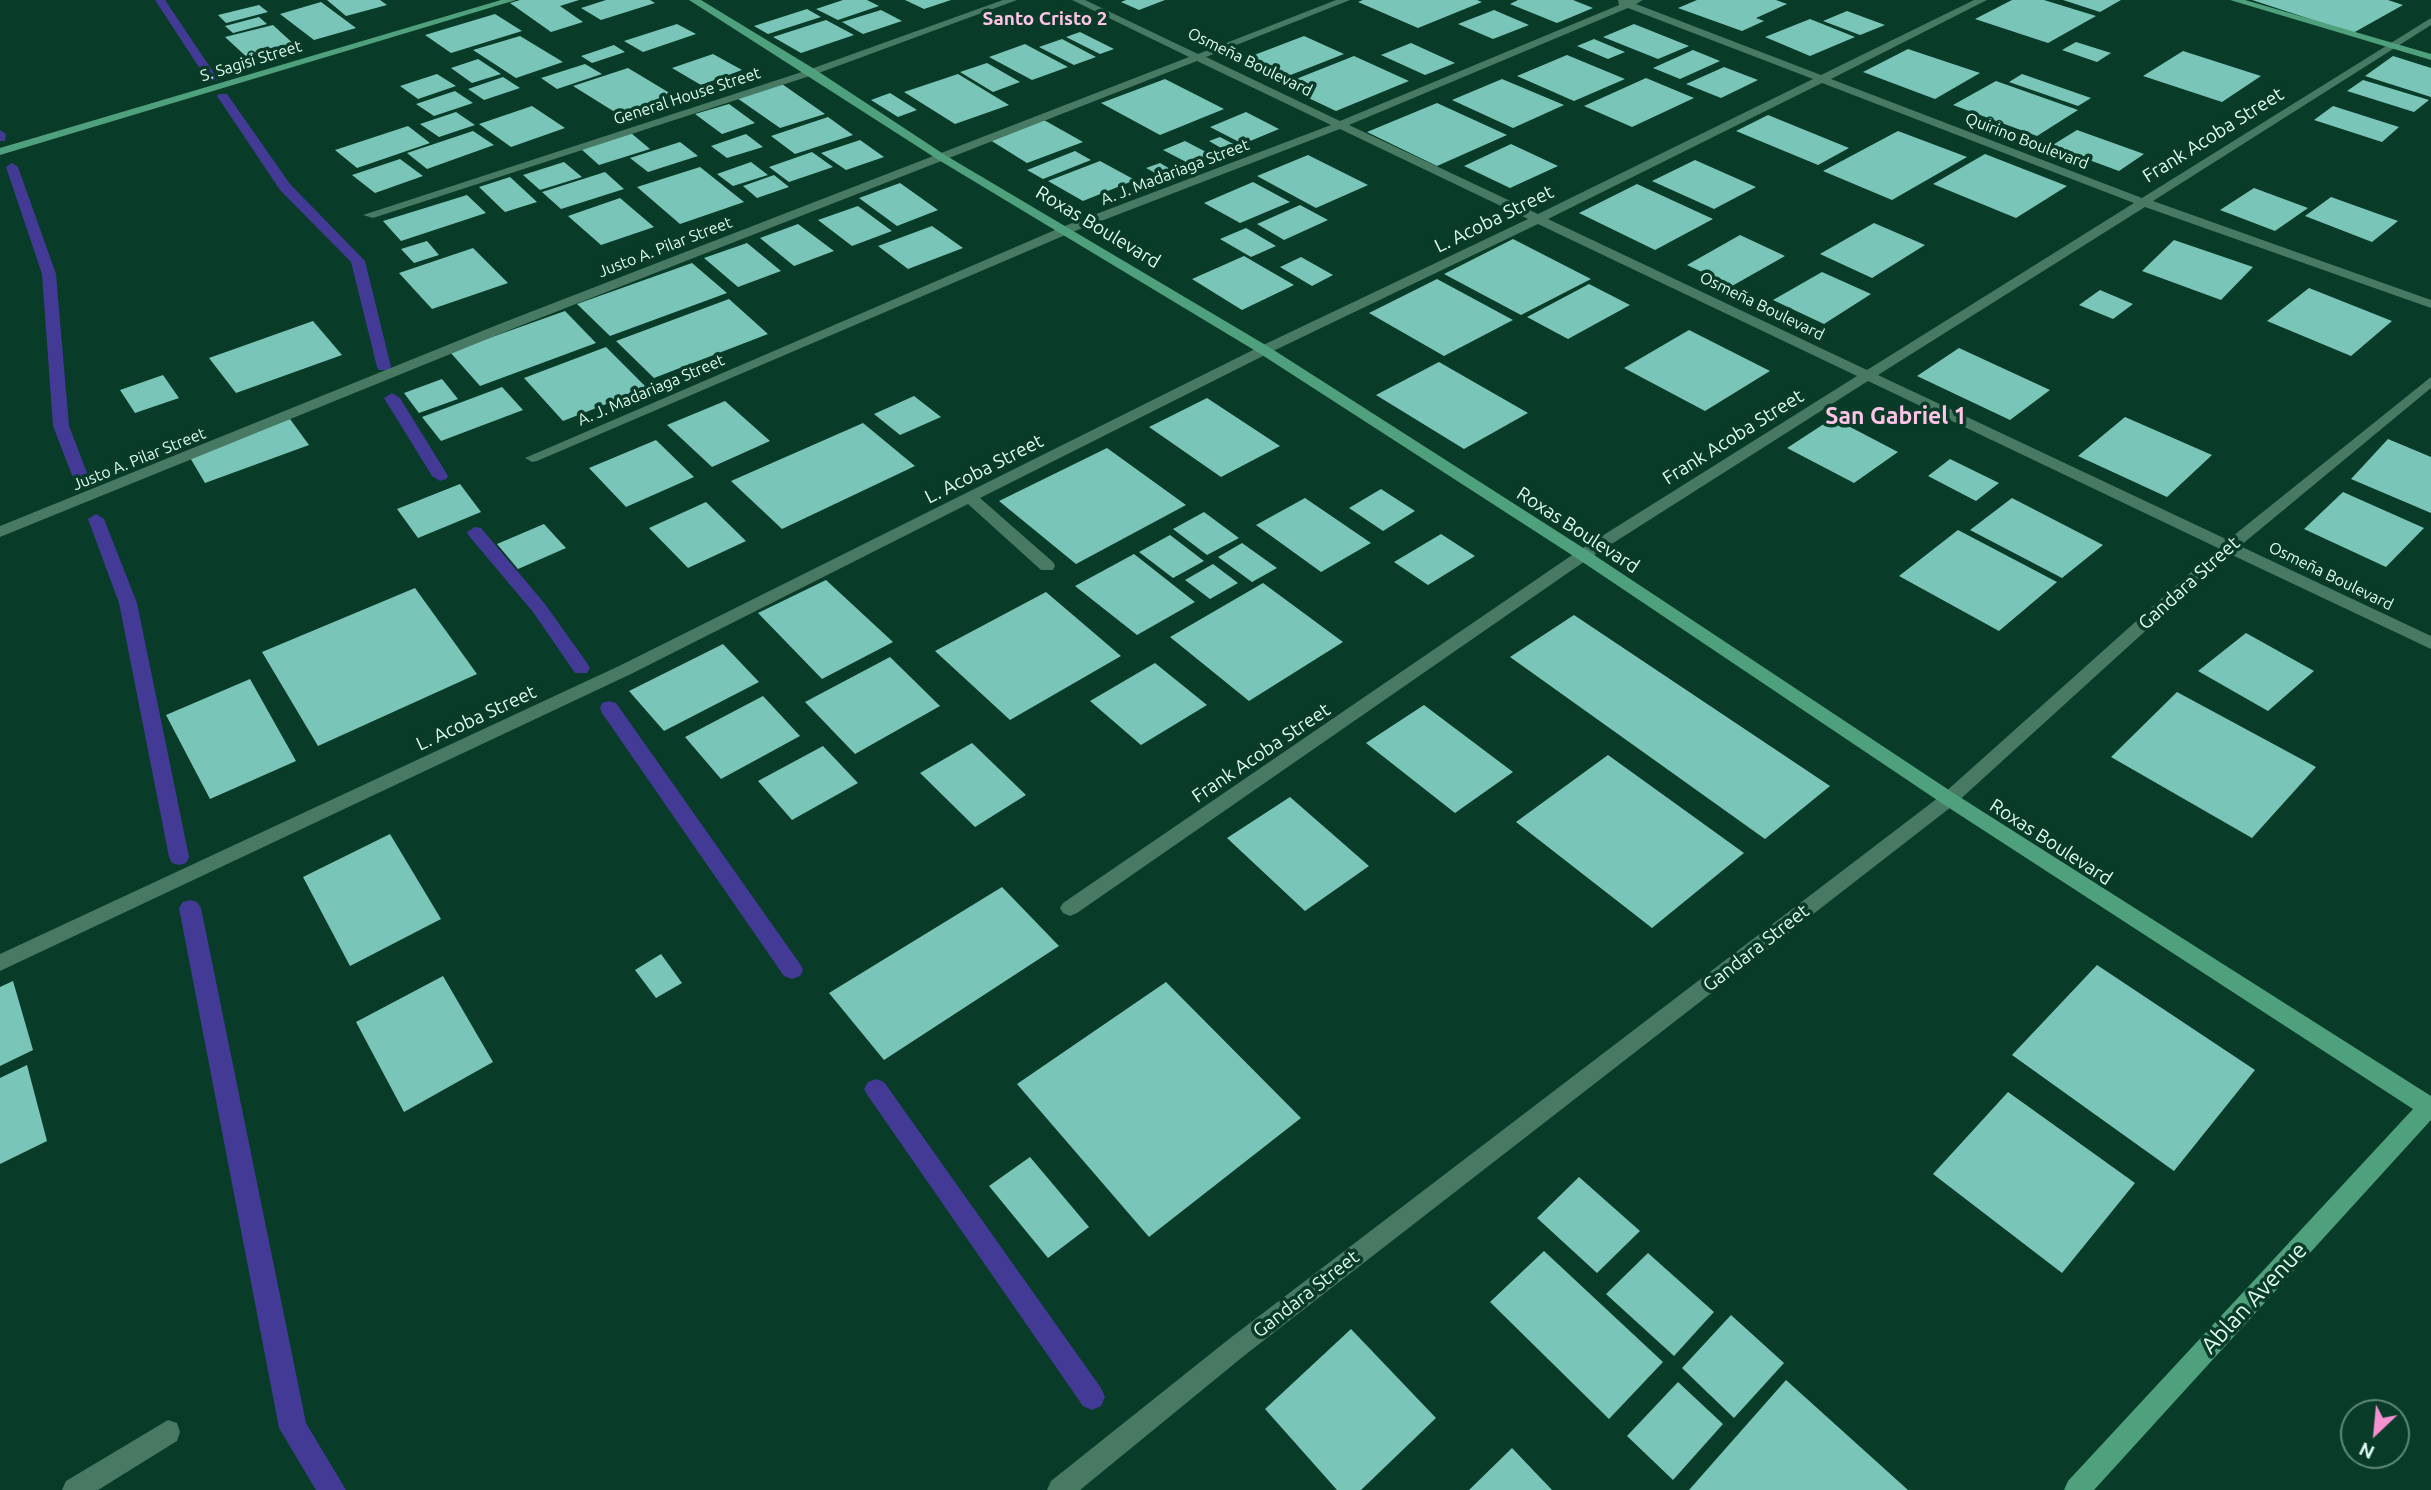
<!DOCTYPE html>
<meta charset="utf-8">
<style>
body{margin:0}
#map{position:relative;width:2431px;height:1490px;overflow:hidden;background:#083b28;font-family:Ubuntu,sans-serif}
canvas{display:block}
.north{position:absolute;left:2340px;top:1399px;width:70px;height:70px;box-sizing:border-box;background:#083b28;border:2px solid #5e8977;border-radius:50%;rotate:206deg;font-size:19px;font-weight:700;line-height:28px;text-align:center;color:#defded}
.north::after{content:'';display:block;margin:auto;width:24px;height:32px;background:#f690d0;clip-path:polygon(50% 0,100% 100%,50% 72%,0 100%)}
</style>
<div id="map">
<canvas width="2431" height="1490"></canvas>
<div class="north">N</div>
</div>
<script>
const ctx = document.querySelector('canvas').getContext('2d');
ctx.lineJoin = 'round';
function fill(path, color) {
  ctx.fillStyle = color;
  ctx.fill(path, 'evenodd');
}
function drawText(font, color, halo, rows, align = 'center') {
  ctx.font = font + ' Ubuntu,sans-serif';
  ctx.lineWidth = 7;
  ctx.setLineDash([]);
  ctx.textBaseline = 'middle';
  ctx.strokeStyle = halo;
  ctx.fillStyle = color;
  for (const [text, x, y, turn = 0] of rows) {
    ctx.save();
    ctx.translate(x, y);
    ctx.rotate((+turn || 0) * Math.PI / 180);
    ctx.textAlign = isNaN(turn) ? turn : align;
    if (halo) ctx.strokeText(text, 0, 0);
    ctx.fillText(text, 0, 0);
    ctx.restore();
  }
}
const stream = new Path2D(`
 M155 0H165L218 79 216 81H208Z
 M219 94H227L290 184 365 261 391 367 389 370H379L377 367 351 262 280 190 217 96Z
 M0 130 6 134 5 141H0Z
 M12 163 18 167 56 274 69 426 89 478 81 483 73 478 53 426 42 274 6 167Z
 M392 393 400 398 448 476 446 479 440 481 432 476 384 398Z
 M96 514 104 519 137 603 189 857 186 863 179 865 172 863 169 857 119 603 88 519Z
 M475 527 481 528 545 604 587 663 590 668 587 673H575L533 612 469 536 467 532Z
 M609 701 616 703 800 964 803 970 800 976 792 979 784 976 602 713 600 708 602 703Z
 M190 900 197 902 201 908 306 1423 346 1490H316L279 1428 179 908 183 902Z
 M876 1079 884 1082 1101 1388 1105 1397 1101 1406 1092 1410 1083 1406 868 1096 864 1089 868 1082Z`);
const building = new Path2D(`
 M327 0H380L387 5 346 16Z
 M520 0H579L560 6 583 22 551 32 510 3Z
 M606 0H650L655 3 601 20 581 8Z
 M843 0H867L879 6 838 20 816 9Z
 M905 0H951L924 9Z
 M1126 0H1165L1139 10 1121 2Z
 M1363 0H1477L1482 2 1418 28 1358 2Z
 M1518 0H1573L1593 8 1557 23 1510 4Z
 M1697 0H1776L1787 4 1756 18 1764 21 1742 31 1678 8Z
 M2012 0H2044L2096 16 2048 43 1975 19Z
 M2063 0H2121L2100 12Z
 M2252 0H2388L2403 5 2353 33Z
 M321 2 356 28 314 40 280 14Z
 M259 5 268 12 226 23 218 15Z
 M807 9 821 17 768 34 754 26Z
 M881 10 902 21 863 34 842 22Z
 M1494 10 1529 25 1493 39 1458 24Z
 M1847 11 1885 25 1860 35 1823 21Z
 M495 14 522 31 451 53 425 35Z
 M259 17 267 24 233 33 225 26Z
 M1810 19 1855 37 1810 56 1765 37Z
 M826 20 854 35 801 53 773 37Z
 M677 24 696 34 643 52 624 41Z
 M1634 24 1689 46 1658 59 1603 37Z
 M273 25 298 48 251 61 225 37Z
 M1080 32 1114 49 1100 54 1066 37Z
 M520 36 563 62 516 78 473 50Z
 M1304 36 1344 54 1288 76 1249 57Z
 M1062 39 1096 57 1074 65 1039 47Z
 M1594 39 1625 52 1608 59 1577 46Z
 M2076 42 2111 53 2097 62 2062 50Z
 M1411 43 1455 63 1425 75 1381 55Z
 M1025 44 1068 67 1032 80 989 57Z
 M614 45 625 52 592 63 581 56Z
 M1908 49 1980 73 1935 99 1863 72Z
 M1693 50 1720 61 1680 79 1653 68Z
 M2183 51 2261 76 2222 102 2143 76Z
 M713 54 742 70 701 85 672 68Z
 M1567 55 1625 79 1574 101 1517 76Z
 M1354 56 1409 81 1336 111 1281 85Z
 M2393 56 2431 68V97L2365 76Z
 M478 59 501 74 472 83 451 68Z
 M987 63 1020 82 993 92 960 72Z
 M585 64 602 74 557 89 541 78Z
 M1724 67 1758 80 1721 98 1686 84Z
 M628 68 673 95 618 114 573 86Z
 M437 74 456 86 418 99 400 86Z
 M958 74 1009 105 955 124 904 92Z
 M2022 74 2091 98 2078 106 2009 82Z
 M503 77 520 88 484 100 468 89Z
 M1646 78 1694 98 1632 127 1584 106Z
 M1165 79 1224 109 1160 135 1101 103Z
 M1502 79 1564 105 1513 128 1452 100Z
 M2363 80 2429 100 2414 112 2347 91Z
 M1996 81 2078 110 2037 136 1953 105Z
 M782 84 825 114 780 128 737 98Z
 M455 91 473 103 434 116 416 104Z
 M890 93 917 110 898 117 871 100Z
 M1437 103 1507 135 1437 166 1367 132Z
 M729 104 755 123 722 134 695 114Z
 M532 106 565 128 511 147 479 124Z
 M2333 106 2399 127 2382 142 2314 120Z
 M456 112 475 125 439 137 420 124Z
 M1246 112 1279 129 1243 144 1210 127Z
 M1768 115 1849 148 1818 165 1736 131Z
 M828 117 853 135 795 154 771 136Z
 M1044 120 1083 142 1027 163 990 140Z
 M408 126 430 143 357 168 335 150Z
 M2077 130 2144 154 2119 171 2051 146Z
 M473 131 494 145 427 169 407 153Z
 M1898 131 1967 157 1892 200 1823 171Z
 M631 133 650 149 599 165 581 149Z
 M746 134 763 147 727 158 711 146Z
 M1220 137 1239 147 1228 152 1209 141Z
 M860 140 884 157 846 170 821 153Z
 M1185 141 1212 155 1190 164 1163 150Z
 M680 142 698 156 648 172 630 158Z
 M1511 144 1558 166 1510 188 1464 166Z
 M1075 151 1091 160 1043 179 1027 170Z
 M812 152 833 167 789 182 769 167Z
 M1985 154 2067 186 2016 218 1933 184Z
 M1308 155 1368 185 1316 208 1257 176Z
 M400 159 423 176 375 193 352 175Z
 M1695 160 1756 187 1714 209 1652 181Z
 M1100 161 1135 180 1083 201 1048 181Z
 M564 162 582 177 540 190 523 175Z
 M751 162 768 175 733 186 717 174Z
 M1160 163 1172 170 1159 175 1146 168Z
 M700 167 744 202 680 224 637 187Z
 M605 172 624 189 561 209 542 192Z
 M774 175 789 187 757 198 743 186Z
 M510 177 537 202 505 212 479 187Z
 M1253 182 1290 202 1240 223 1204 203Z
 M900 183 938 210 897 226 859 198Z
 M1637 184 1713 219 1655 250 1579 213Z
 M2254 188 2308 208 2275 231 2220 210Z
 M467 195 486 213 401 241 383 221Z
 M2331 197 2398 221 2372 242 2305 216Z
 M620 198 654 227 601 245 568 216Z
 M1300 205 1328 220 1284 240 1257 224Z
 M858 206 892 231 852 246 818 220Z
 M1874 223 1925 245 1872 278 1820 254Z
 M798 224 834 251 794 266 760 238Z
 M932 226 963 248 908 269 878 246Z
 M1246 228 1276 246 1251 257 1220 239Z
 M1740 235 1785 256 1732 286 1687 265Z
 M1513 239 1591 279 1521 315 1444 274Z
 M2174 240 2253 267 2221 300 2142 271Z
 M427 241 439 255 414 263 401 249Z
 M747 243 781 271 738 287 704 258Z
 M473 248 508 283 432 309 399 273Z
 M1244 256 1294 285 1242 310 1192 279Z
 M1301 257 1333 275 1312 286 1280 267Z
 M692 263 727 293 610 336 577 304Z
 M1822 272 1871 294 1824 324 1773 300Z
 M1437 279 1513 320 1444 356 1369 313Z
 M1589 284 1630 305 1568 339 1527 317Z
 M2309 288 2392 321 2351 356 2267 321Z
 M2100 290 2133 304 2113 319 2079 305Z
 M729 299 768 334 654 378 616 341Z
 M565 311 596 343 480 386 450 352Z
 M313 321 342 355 236 393 209 358Z
 M1689 330 1770 371 1705 411 1624 368Z
 M606 347 647 388 563 421 524 378Z
 M1959 348 2050 390 2010 420 1917 376Z
 M1439 362 1528 413 1464 449 1376 395Z
 M163 375 179 398 135 413 120 390Z
 M442 379 458 399 419 413 404 393Z
 M502 387 523 410 441 441 422 417Z
 M914 396 941 417 900 435 874 414Z
 M1207 398 1280 446 1221 477 1149 427Z
 M725 401 770 441 712 467 667 425Z
 M2125 417 2212 455 2167 497 2078 456Z
 M1833 418 1898 452 1854 483 1787 448Z
 M290 419 309 445 205 483 189 456Z
 M863 423 915 466 782 529 731 481Z
 M2388 439 2431 457V513L2351 479Z
 M656 440 694 477 626 507 589 468Z
 M1107 448 1186 505 1076 564 999 501Z
 M1950 459 1999 483 1976 501 1928 476Z
 M460 484 481 512 418 538 397 509Z
 M1381 489 1415 511 1383 531 1349 508Z
 M2343 492 2424 528 2386 567 2304 529Z
 M1305 498 1371 543 1321 572 1256 525Z
 M2012 498 2103 545 2062 578 1970 530Z
 M706 502 746 541 688 568 649 528Z
 M1204 512 1239 538 1207 555 1173 529Z
 M544 524 566 548 518 569 497 544Z
 M1958 530 2057 582 1999 631 1899 576Z
 M1441 534 1475 556 1428 585 1394 562Z
 M1170 535 1204 561 1173 578 1139 552Z
 M1242 543 1277 568 1252 582 1218 557Z
 M1134 554 1195 602 1137 635 1075 586Z
 M1213 564 1238 583 1210 599 1185 580Z
 M826 580 893 642 822 679 758 613Z
 M1263 583 1343 642 1249 701 1170 637Z
 M415 588 477 674 318 746 262 652Z
 M1046 592 1121 656 1010 720 935 651Z
 M1574 615 1830 786 1765 839 1510 657Z
 M2246 633 2314 671 2268 711 2198 671Z
 M723 644 759 682 664 731 629 691Z
 M890 657 940 706 855 754 805 702Z
 M1155 663 1207 705 1141 745 1090 701Z
 M250 679 296 761 210 799 166 715Z
 M2177 692 2316 767 2252 838 2111 757Z
 M763 696 800 736 721 779 685 737Z
 M1424 705 1513 772 1455 813 1366 743Z
 M972 743 1026 795 975 827 920 773Z
 M823 746 858 783 792 820 758 781Z
 M1608 755 1744 853 1652 928 1516 822Z
 M1290 797 1369 866 1305 911 1227 838Z
 M390 834 441 919 350 966 303 877Z
 M1002 887 1059 946 884 1060 829 993Z
 M661 954 682 983 656 998 635 970Z
 M2097 965 2255 1070 2174 1171 2012 1055Z
 M443 976 493 1062 404 1112 356 1022Z
 M13 981 33 1050 0 1066V987Z
 M1166 982 1301 1118 1149 1237 1017 1084Z
 M27 1065 47 1141 0 1164V1078Z
 M2008 1092 2135 1183 2062 1273 1933 1174Z
 M1030 1157 1089 1227 1048 1258 989 1186Z
 M1579 1177 1640 1231 1597 1273 1537 1218Z
 M1544 1251 1663 1362 1609 1419 1490 1302Z
 M1648 1253 1714 1312 1674 1356 1606 1294Z
 M1731 1315 1784 1363 1734 1418 1682 1368Z
 M1351 1329 1436 1418 1361 1490H1337L1265 1409Z
 M1786 1380 1908 1490H1689Z
 M1678 1382 1723 1424 1673 1480 1627 1436Z
 M1512 1448 1552 1490H1469Z`);
const street = new Path2D(`
 M1003 0H1017L816 74 373 218 363 215 808 70Z
 M1072 0H1085L1198 54 1336 0H1350L1206 57 1340 121 1619 5 1618 0H1643L1636 4 1821 75 1974 0H1987L1831 79 2142 198 2431 18V25L2153 201 2431 300V308L2145 207 1878 375 2228 540 2431 377V388L2240 546 2431 636V649L2230 554 1955 804 1245 1355 1080 1490H1047L1051 1481 1229 1339 1943 794 2218 548 1868 381 1588 559 1077 913 1070 916 1063 913 1060 908 1063 903 1578 551 1857 376 1538 224 1269 353 980 498 1053 562 1055 566 1053 570H1041L968 504 631 674 0 971V954L619 666 1259 347 1528 219 1340 129 1070 233 537 461 532 462 525 458 1062 227 1331 125 1197 61 512 329 0 537V526L502 323 1189 57ZM1628 8 1813 79 1538 214 1349 125ZM1822 83 2134 203 1867 370 1548 219Z
 M168 1420 177 1423 180 1432 177 1441 98 1490H62L66 1481Z`);
const secondary = new Path2D(`
 M501 0H516L0 155V148Z
 M689 0H701L816 70 945 155 1269 347 1588 551 1955 794 2431 1096V1120L2094 1490H2064L2068 1481 2413 1109 1943 804 1578 559 1259 353 937 159Z
 M2230 0H2245L2431 54V60Z`);
const farStreetnames = [
 ["S. Sagisi Street",251,61,-17],
 ["Osmeña Boulevard",1250,62,26],
 ["General House Street",687,96,-18],
 ["Quirino Boulevard",2027,141,21],
 ["A. J. Madariaga Street",1175,172,-21],
 ["Justo A. Pilar Street",665,247,-21],
 ["Osmeña Boulevard",1762,306,26],
 ["A. J. Madariaga Street",651,390,-23],
 ["Justo A. Pilar Street",139,459,-22],
 ["Osmeña Boulevard",2331,576,26]
];
const farQuarternames = [
 ["Santo Cristo 2",1045,19]
];
const streetNames = [
 ["Frank Acoba Street",2213,135,-32],
 ["L. Acoba Street",1494,219,-26],
 ["Roxas Boulevard",1098,227,31],
 ["Frank Acoba Street",1733,437,-32],
 ["L. Acoba Street",984,469,-27],
 ["Roxas Boulevard",1578,530,33],
 ["Gandara Street",2189,583,-42],
 ["L. Acoba Street",476,718,-25],
 ["Frank Acoba Street",1261,753,-34],
 ["Roxas Boulevard",2051,842,33],
 ["Gandara Street",1756,948,-38],
 ["Gandara Street",1306,1294,-38]
];
const quarterNames = [
 ["San Gabriel 1",1896,416]
];
const nearStreetnames = [
 ["Ablan Avenue",2254,1298,-47]
];
fill(stream, '#433a95');
fill(building, '#79c6b9');
fill(street, '#487962');
fill(secondary, '#4fa07c');
drawText('16px', '#defded', '#083b28', farStreetnames);
drawText('bold 19px', '#ffc4e7', '#083b28', farQuarternames);
drawText('19px', '#defded', '#083b28', streetNames);
drawText('bold 23px', '#ffc4e7', '#083b28', quarterNames);
drawText('23px', '#defded', '#083b28', nearStreetnames);
</script>
